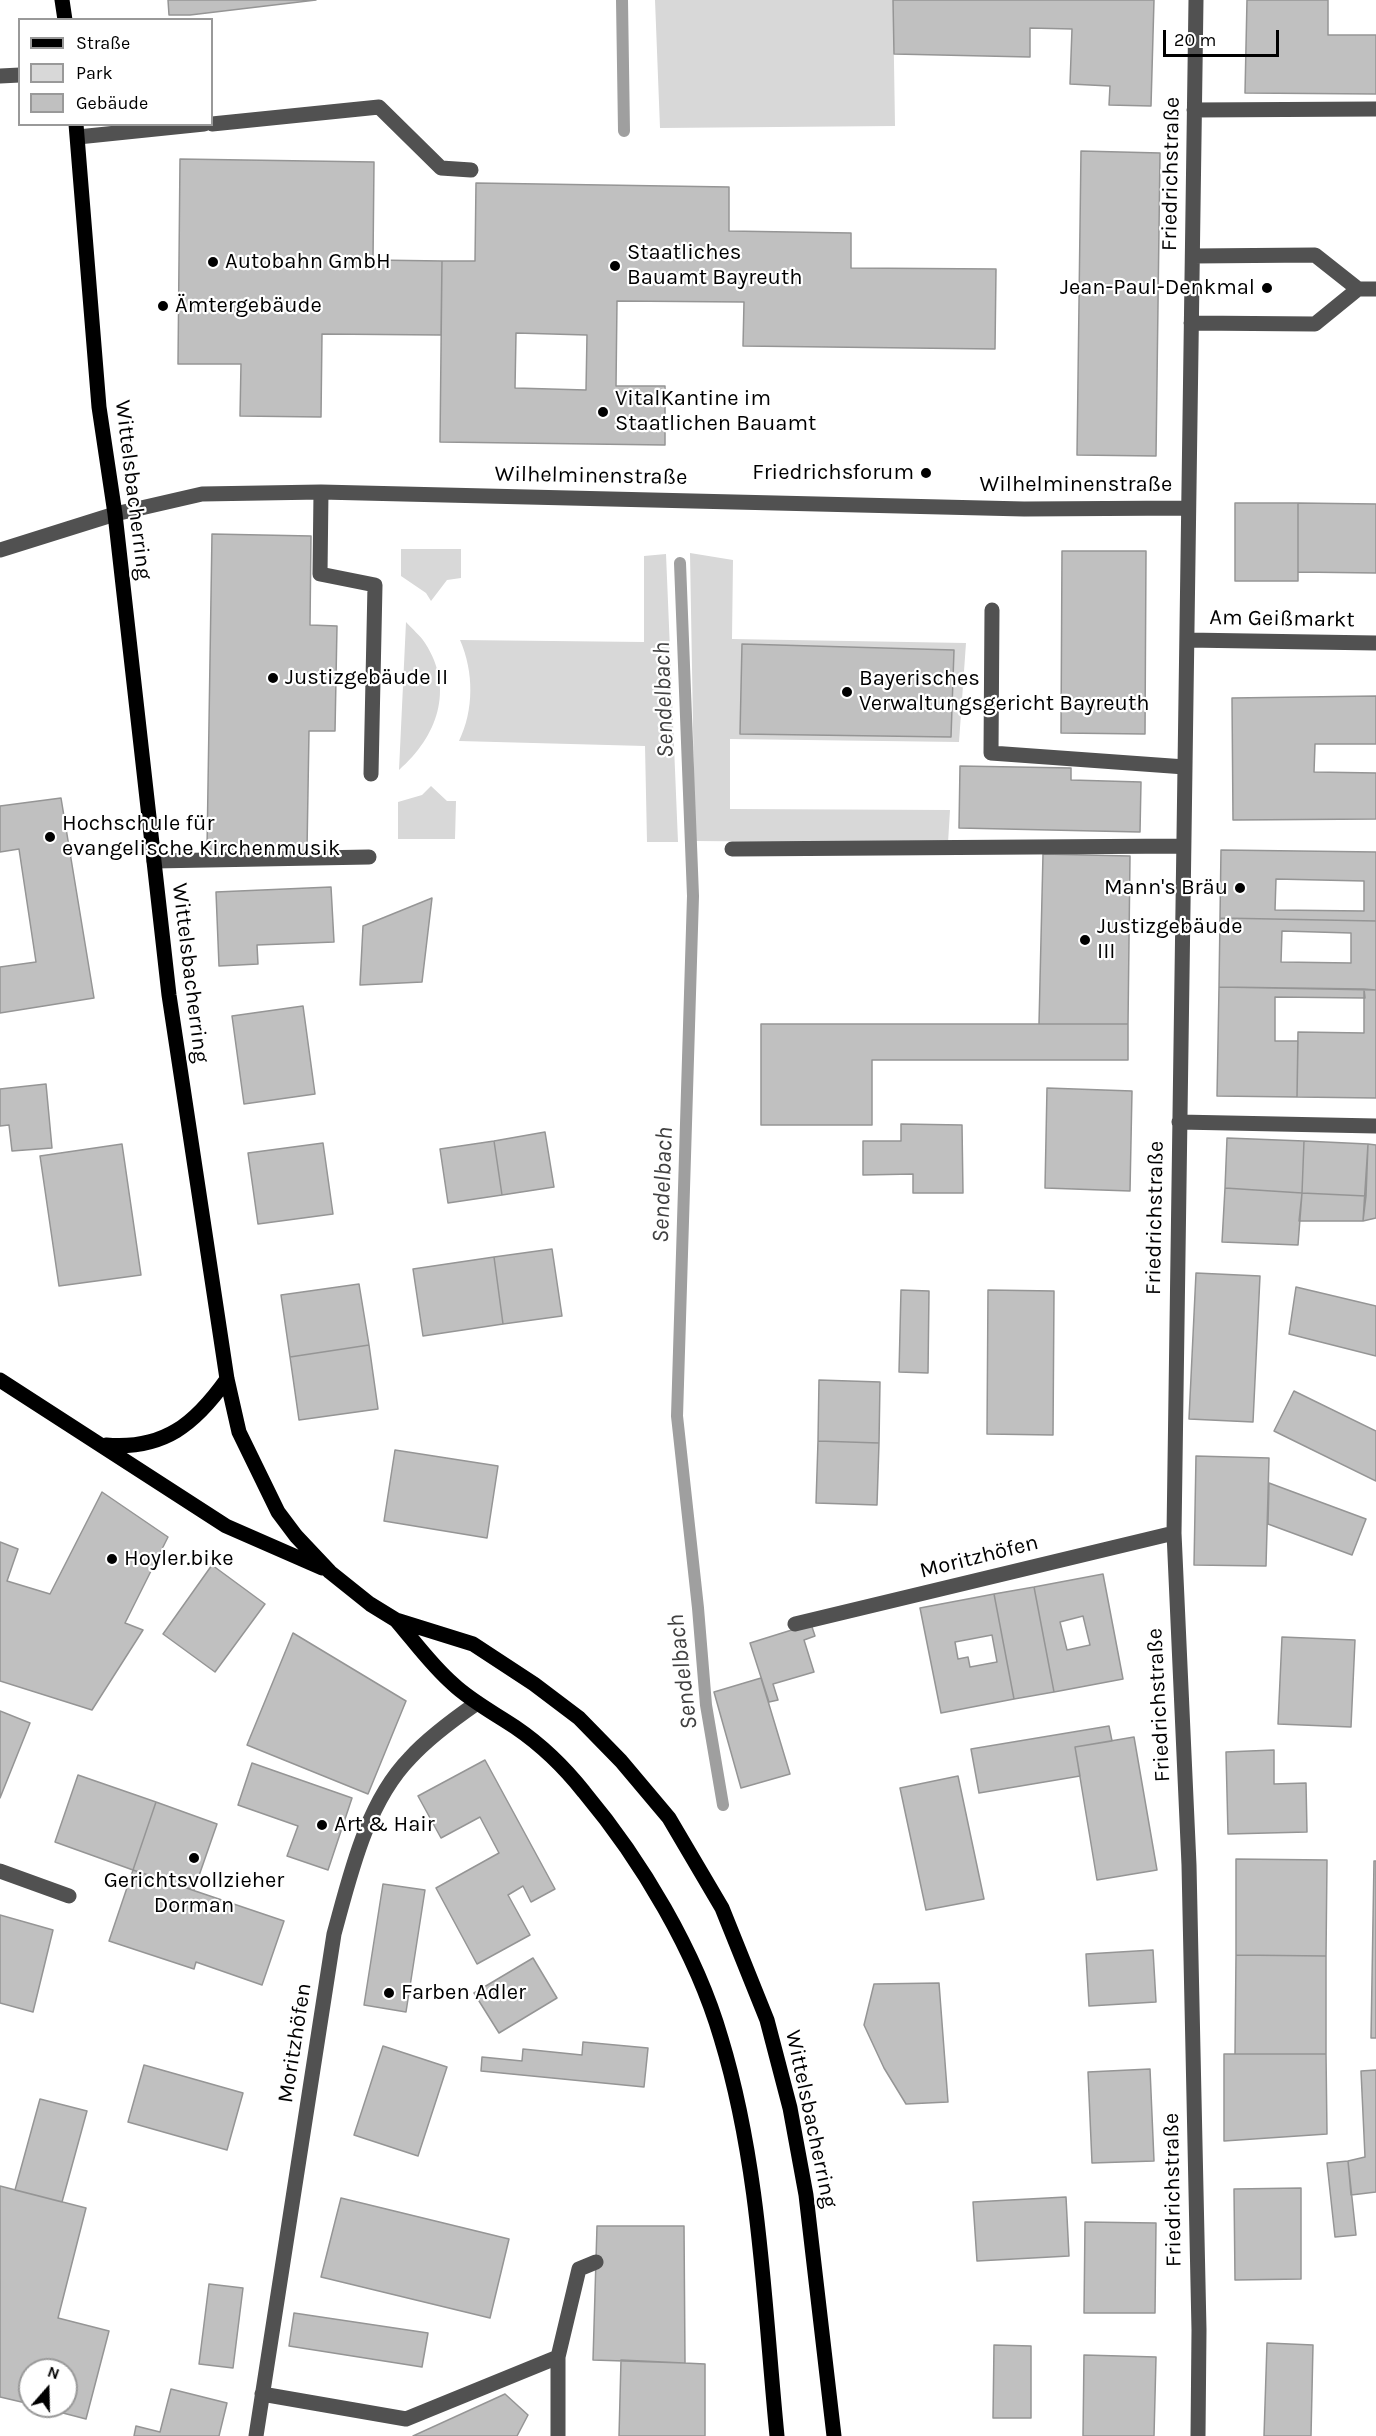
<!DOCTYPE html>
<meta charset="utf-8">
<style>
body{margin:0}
#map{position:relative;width:1376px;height:2436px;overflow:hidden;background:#fff;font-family:Karla,sans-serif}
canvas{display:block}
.legend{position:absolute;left:18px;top:18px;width:195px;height:108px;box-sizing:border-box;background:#fff;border:2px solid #999;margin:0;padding:8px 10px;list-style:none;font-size:18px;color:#000}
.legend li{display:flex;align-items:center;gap:12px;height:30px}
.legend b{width:30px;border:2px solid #999}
.north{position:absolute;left:18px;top:2358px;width:60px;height:60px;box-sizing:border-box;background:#fff;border:2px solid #999;border-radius:50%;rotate:20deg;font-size:16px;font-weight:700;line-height:24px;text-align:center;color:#000}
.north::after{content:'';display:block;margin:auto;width:21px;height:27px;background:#000;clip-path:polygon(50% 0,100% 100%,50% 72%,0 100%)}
.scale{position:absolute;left:1163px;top:30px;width:116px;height:27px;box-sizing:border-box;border:3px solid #000;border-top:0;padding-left:8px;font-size:18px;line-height:21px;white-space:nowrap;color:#000;-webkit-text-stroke:4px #fff;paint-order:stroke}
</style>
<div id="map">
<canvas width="1376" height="2436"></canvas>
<ul class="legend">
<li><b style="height:8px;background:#000"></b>Straße</li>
<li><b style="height:16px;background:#d8d8d8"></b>Park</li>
<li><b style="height:16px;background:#c0c0c0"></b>Gebäude</li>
</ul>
<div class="north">N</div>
<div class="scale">20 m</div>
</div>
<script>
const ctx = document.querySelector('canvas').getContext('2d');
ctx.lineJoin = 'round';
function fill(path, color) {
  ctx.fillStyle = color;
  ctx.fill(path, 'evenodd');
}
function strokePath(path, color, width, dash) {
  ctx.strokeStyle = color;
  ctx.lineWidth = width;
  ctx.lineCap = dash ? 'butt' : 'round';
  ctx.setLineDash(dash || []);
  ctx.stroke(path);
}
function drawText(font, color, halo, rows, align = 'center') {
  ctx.font = font + ' Karla,sans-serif';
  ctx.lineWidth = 4.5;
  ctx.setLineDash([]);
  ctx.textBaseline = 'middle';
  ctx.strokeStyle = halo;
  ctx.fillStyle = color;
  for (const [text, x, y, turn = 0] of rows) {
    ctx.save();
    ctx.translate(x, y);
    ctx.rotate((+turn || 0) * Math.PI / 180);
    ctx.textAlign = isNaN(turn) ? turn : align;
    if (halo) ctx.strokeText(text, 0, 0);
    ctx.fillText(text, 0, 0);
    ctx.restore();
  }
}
const green = new Path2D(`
 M655 0H893L895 126 660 128Z
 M461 549V578L447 580 431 601 426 593 401 576V549Z
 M690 553 733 560 732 639 966 643 959 742 730 739V809L950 810 948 843 695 841Z
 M666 554 678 842H647L645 746 459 741C474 710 474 672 460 640L644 642V556Z
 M406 622C412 629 420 635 425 643 455 689 437 737 399 770Z
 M431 786 447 801H456L455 839H398V802L422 795Z`);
const stream = new Path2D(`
 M622 0 624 131
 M680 563 693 896 677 1416 698 1608 706 1705 723 1805`);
const building = new Path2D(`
 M168 0H316L190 15H169Z
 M893 0H1154L1151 106 1109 105 1110 86 1070 84 1072 29 1030 28V57L894 54Z
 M1247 0H1328V35H1376V94L1245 93Z
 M1081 151 1160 153 1156 456 1077 455Z
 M180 159 374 162 373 260 442 261 441 335 322 334 321 417 240 416 241 364H178Z
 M476 183 729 187V231L851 233V268L996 269 995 349 743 346 744 302 617 301 616 386H665V445L440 442 442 261H475ZM516 333 587 335 586 390 515 388Z
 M1235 503H1298V581H1235Z
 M1298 503 1376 504V573L1298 572Z
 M212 534 311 536 310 625 337 626 335 731H309L307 850 207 849Z
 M1062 551H1146L1145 734 1061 733Z
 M742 644 954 650 951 737 740 734Z
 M1376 696V744H1315L1314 772 1376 773V819L1233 820 1232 698Z
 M960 766 1071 768V780L1141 782 1140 832 959 828Z
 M61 798 94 998 0 1013V967L36 962 19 849 0 852V806Z
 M1221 850 1376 852V921L1220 918ZM1276 879 1364 881V911L1275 910Z
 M1043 854 1130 856 1128 1024H1039Z
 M331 887 334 942 257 945 258 964 219 966 216 892Z
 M432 898 422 982 360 985 363 926Z
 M1220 918 1376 921V990L1219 987ZM1282 931 1351 933V963L1281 962Z
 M1219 987 1364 989 1365 998 1275 997V1041H1298L1297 1097 1217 1096Z
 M1364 989 1376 990V1098L1297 1097 1298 1032 1364 1033Z
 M303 1006 315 1094 244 1104 232 1016Z
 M761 1024H1128V1060H872V1125H761Z
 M46 1084 52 1148 12 1151 9 1125 0 1126V1089Z
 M1047 1088 1132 1091 1130 1191 1045 1188Z
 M901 1124 962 1125 963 1193H913V1174L863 1175V1141H901Z
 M545 1132 554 1187 502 1195 494 1141Z
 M1227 1138 1304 1141 1302 1193 1225 1188Z
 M494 1141 502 1195 448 1203 440 1149Z
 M1304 1141 1368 1144 1366 1196 1302 1193Z
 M323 1143 333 1214 258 1224 248 1153Z
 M122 1144 141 1275 59 1286 40 1156Z
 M1368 1144 1376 1145V1218L1363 1221Z
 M1225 1188 1302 1193 1298 1245 1222 1242Z
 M1302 1193 1366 1196 1363 1221H1299Z
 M552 1249 562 1316 503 1324 494 1257Z
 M494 1257 503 1324 423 1336 413 1269Z
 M1196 1273 1260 1276 1253 1422 1189 1419Z
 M359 1284 369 1345 290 1357 281 1295Z
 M1296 1287 1376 1306V1356L1289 1334Z
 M901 1290 929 1291 928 1373 899 1372Z
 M988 1290 1054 1291 1053 1435 987 1434Z
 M369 1345 378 1409 299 1420 290 1357Z
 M819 1380 880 1382 879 1443 818 1441Z
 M1294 1391 1376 1431V1481L1274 1431Z
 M818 1441 879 1443 877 1505 816 1503Z
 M395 1450 498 1466 487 1538 384 1521Z
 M1196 1456 1269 1458 1266 1566 1194 1565Z
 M1269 1483 1366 1519 1352 1555 1268 1524Z
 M102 1492 168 1537 125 1623 143 1630 92 1710 0 1681V1542L18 1549 7 1581 50 1594Z
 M212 1565 265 1604 215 1672 163 1634Z
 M1103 1574 1123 1679 1054 1692 1034 1587ZM1083 1616 1090 1645 1067 1650 1060 1622Z
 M1034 1587 1054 1692 1014 1699 994 1594Z
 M994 1594 1014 1699 941 1713 920 1608ZM992 1635 997 1662 970 1667 968 1657 958 1659 955 1642Z
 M811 1624 815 1636 804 1640 814 1672 773 1684 778 1700 769 1702 750 1643Z
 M293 1633 406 1701 368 1794 247 1745Z
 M1282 1637 1355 1640 1351 1727 1278 1724Z
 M761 1678 790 1774 741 1788 714 1692Z
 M0 1711 30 1723 0 1798Z
 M1109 1726 1112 1741 1075 1747 1080 1776 979 1793 971 1749Z
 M1134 1737 1157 1870 1097 1880 1075 1747Z
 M1274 1750V1784L1306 1783 1307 1832 1228 1834 1226 1752Z
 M485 1760 555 1889 531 1902 523 1886 508 1895 530 1935 477 1964 436 1888 499 1853 480 1817 441 1838 418 1796Z
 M252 1763 352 1798 328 1870 287 1856 298 1826 238 1805Z
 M78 1775 156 1802 133 1870 55 1842Z
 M958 1776 984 1899 926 1910 900 1788Z
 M156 1802 217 1824 194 1890 133 1870Z
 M1236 1859 1327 1860 1326 1956 1236 1955Z
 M1374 1861H1376V2038H1371Z
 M133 1870 284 1921 262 1985 196 1962 194 1969 109 1941Z
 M383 1884 425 1890 406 2012 364 2005Z
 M0 1915 53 1930 33 2012 0 2003Z
 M1153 1950 1156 2002 1089 2006 1086 1954Z
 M1236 1955 1326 1956V2054H1235Z
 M533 1958 557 1998 499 2033 474 1993Z
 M939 1983 948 2102 906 2104 884 2068 864 2025 874 1984Z
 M583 2042 648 2048 644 2087 481 2071 482 2057 522 2061 523 2049 582 2055Z
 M383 2046 447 2067 418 2156 354 2135Z
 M1224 2054H1326L1327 2134 1224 2141Z
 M144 2065 243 2093 227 2150 128 2122Z
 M1150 2069 1154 2161 1092 2163 1088 2072Z
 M1376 2070V2192L1351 2195 1348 2161 1365 2157 1361 2071Z
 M40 2099 87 2111 62 2202 15 2190Z
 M1348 2161 1356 2235 1335 2237 1327 2163Z
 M0 2186 86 2208 58 2318 109 2331 86 2419 36 2406H66V2370H30V2404L0 2397Z
 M1301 2188V2279L1235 2280 1234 2189Z
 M1066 2197 1069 2256 977 2261 973 2202Z
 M341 2198 509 2239 490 2318 321 2277Z
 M1085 2222 1156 2223 1155 2313H1084Z
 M597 2226H684L685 2363 593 2360Z
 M209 2284 243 2288 233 2368 199 2364Z
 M294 2313 428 2333 422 2367 289 2346Z
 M1267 2343 1313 2345 1311 2436H1264Z
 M994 2345 1031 2346V2418H993Z
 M1084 2355 1156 2357 1154 2436H1083Z
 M621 2360 705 2364V2436H619Z
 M171 2389 227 2403 219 2436H134L136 2426 160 2432Z
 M505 2394 528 2415 517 2436H413Z`);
const minor = new Path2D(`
 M1196 0 1174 1533 1189 1865 1199 2330 1198 2436
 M0 76 20 75
 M1194 110 1376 109
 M212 124 379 107 441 168 471 170
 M78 137 204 124
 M1193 256 1315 255 1358 289H1376
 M1191 323 1315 324 1358 289
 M321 492 320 574 375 585 371 774
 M0 550 115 514 202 494 321 492 1024 509 1188 508
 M992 610 991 753 1185 767
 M1187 640 1376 643
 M732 849 1183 846
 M154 861 369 857
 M1179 1122 1376 1126
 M795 1624 1174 1533
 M0 1871 69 1896
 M558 2357 579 2269 596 2262
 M262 2394 406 2419 558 2357V2436
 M256 2436 334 1934C350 1876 366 1803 410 1758 429 1737 454 1719 477 1703`);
const major = new Path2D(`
 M62 0 65 20
 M76 124 99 407 115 514 169 995 227 1379 239 1432 278 1512 296 1536 330 1572 370 1604 396 1620 473 1644 534 1684 579 1718 621 1761 669 1818 722 1908 767 2020 790 2108 806 2195 834 2436
 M0 1380 226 1526 322 1568
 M106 1445C164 1450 195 1424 227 1379
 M396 1620C414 1641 432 1666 453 1684 471 1701 494 1713 515 1727 540 1744 565 1768 584 1792 641 1860 696 1952 721 2038 760 2166 764 2304 777 2436`);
const markers = [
 [213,262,6,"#000"],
 [615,266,6,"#000"],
 [1267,288,6,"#000"],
 [163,306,6,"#000"],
 [603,412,6,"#000"],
 [926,473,6,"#000"],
 [273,678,6,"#000"],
 [847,692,6,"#000"],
 [50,837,6,"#000"],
 [1240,888,6,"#000"],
 [1085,940,6,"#000"],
 [112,1559,6,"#000"],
 [322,1825,6,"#000"],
 [194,1858,6,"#000"],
 [389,1993,6,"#000"]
];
const streetNames = [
 ["Friedrichstraße",1171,174,-89],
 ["Wilhelminenstraße",591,476,1],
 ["Wilhelminenstraße",1076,485],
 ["Wittelsbacherring",133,490,83],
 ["Am Geißmarkt",1282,619,1],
 ["Wittelsbacherring",190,973,83],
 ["Friedrichstraße",1155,1218,-89],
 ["Moritzhöfen",979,1557,-14],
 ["Friedrichstraße",1159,1705,-93],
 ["Moritzhöfen",295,2043,-81],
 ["Wittelsbacherring",811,2119,78],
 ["Friedrichstraße",1173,2190,-91]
];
const poiNames = [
 ["Staatliches",627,253],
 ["Bauamt Bayreuth",627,278],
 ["Autobahn GmbH",225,262],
 ["Jean-Paul-Denkmal",1255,288,"right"],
 ["Ämtergebäude",175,306],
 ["VitalKantine im",615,399],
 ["Staatlichen Bauamt",615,424],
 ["Friedrichsforum",914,473,"right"],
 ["Justizgebäude II",285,678],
 ["Bayerisches",859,679],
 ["Verwaltungsgericht Bayreuth",859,704],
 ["Hochschule für",62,824],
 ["evangelische Kirchenmusik",62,849],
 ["Mann's Bräu",1228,888,"right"],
 ["Justizgebäude",1097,927],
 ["III",1097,952],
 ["Hoyler.bike",124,1559],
 ["Art & Hair",334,1825],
 ["Gerichtsvollzieher",194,1881,"center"],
 ["Dorman",194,1906,"center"],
 ["Farben Adler",401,1993]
];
const waterNames = [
 ["Sendelbach",664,700,-92],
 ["Sendelbach",663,1185,-88],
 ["Sendelbach",683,1672,-97]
];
fill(green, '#d8d8d8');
strokePath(stream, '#9f9f9f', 12);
fill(building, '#c0c0c0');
strokePath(building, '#959595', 1.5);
strokePath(minor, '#515151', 15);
strokePath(major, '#000', 15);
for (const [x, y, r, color] of markers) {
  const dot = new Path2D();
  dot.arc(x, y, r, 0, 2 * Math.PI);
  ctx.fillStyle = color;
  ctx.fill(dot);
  strokePath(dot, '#fff', 2);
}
drawText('22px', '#000', '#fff', streetNames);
drawText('22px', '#000', '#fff', poiNames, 'left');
drawText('italic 24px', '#404040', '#fff', waterNames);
</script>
